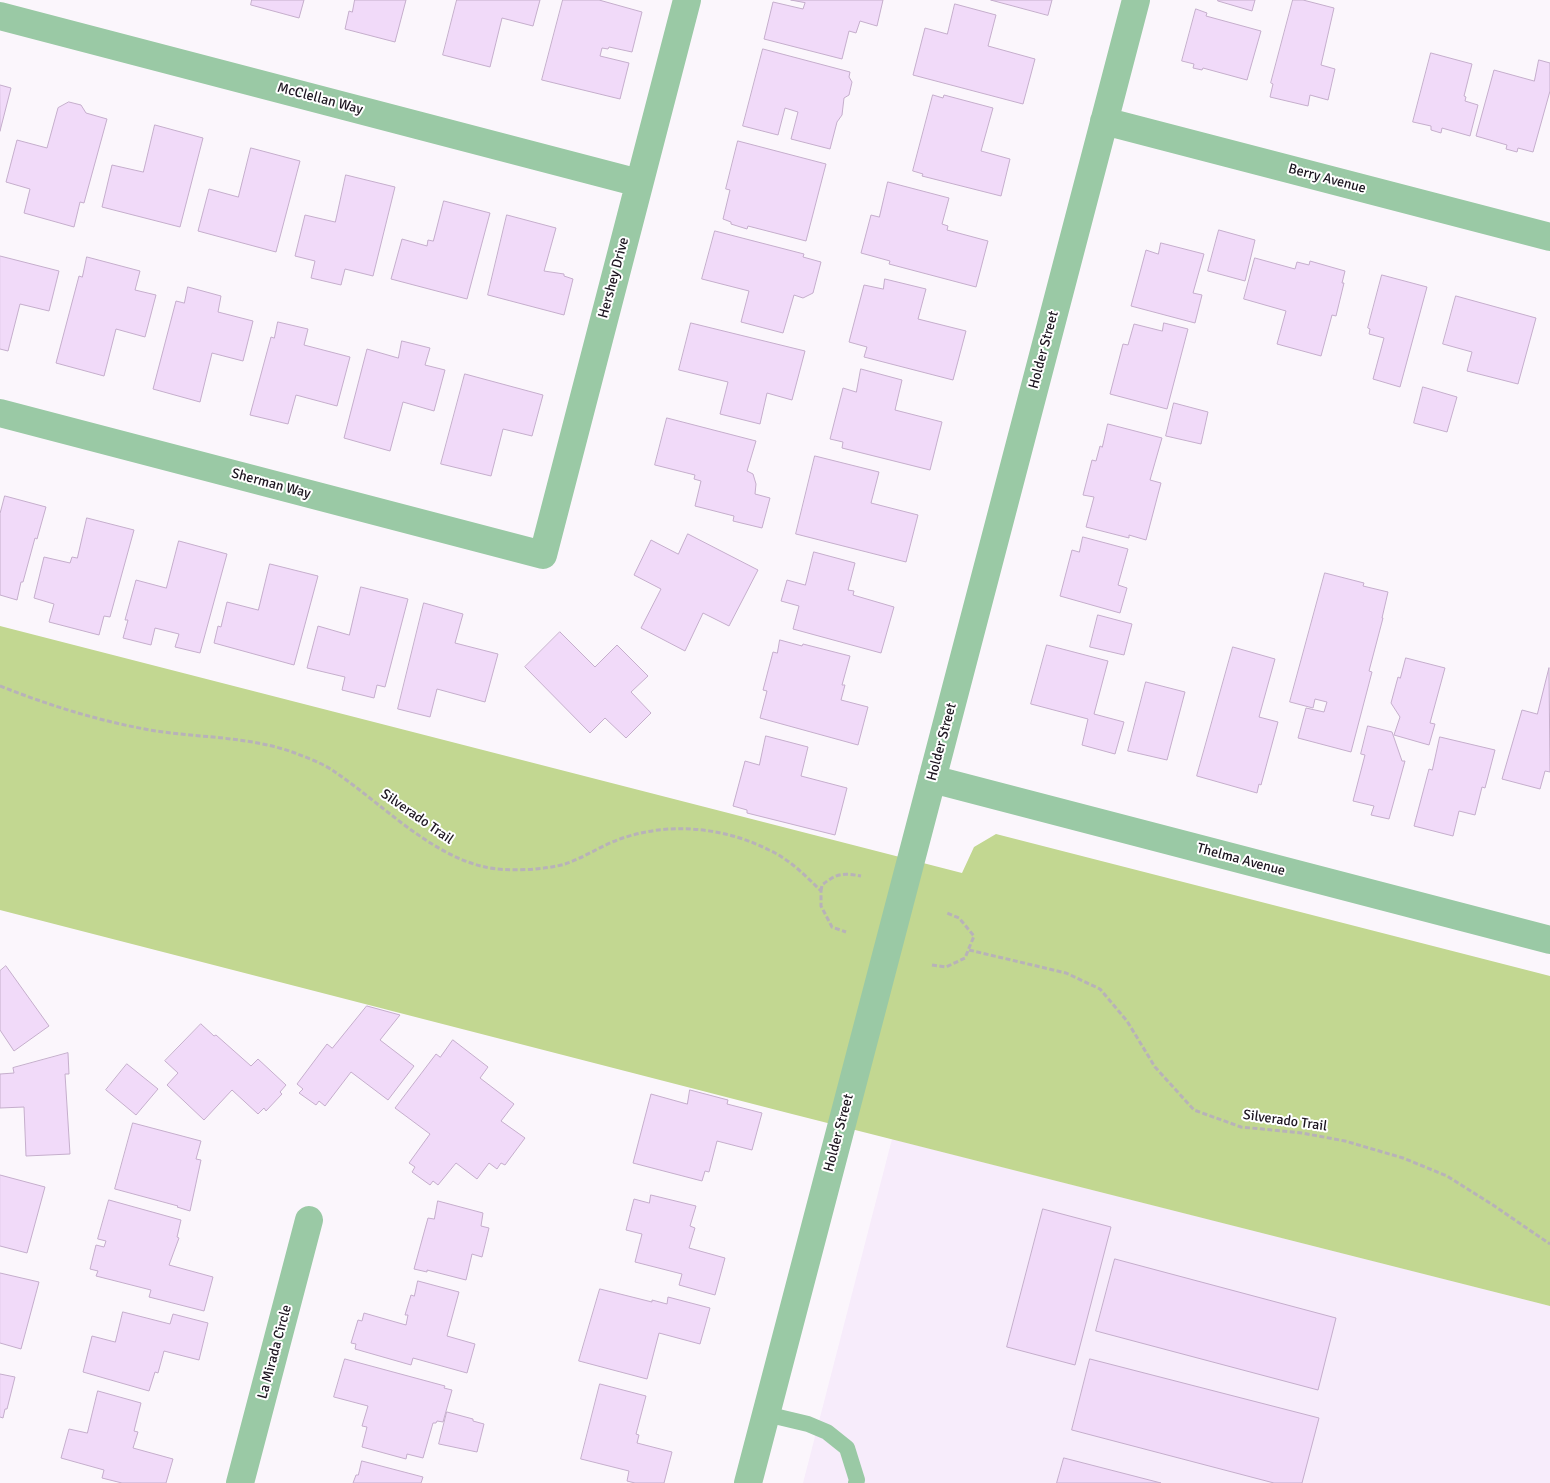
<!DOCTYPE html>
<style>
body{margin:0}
canvas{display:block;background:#fbf6fc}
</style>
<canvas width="1550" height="1483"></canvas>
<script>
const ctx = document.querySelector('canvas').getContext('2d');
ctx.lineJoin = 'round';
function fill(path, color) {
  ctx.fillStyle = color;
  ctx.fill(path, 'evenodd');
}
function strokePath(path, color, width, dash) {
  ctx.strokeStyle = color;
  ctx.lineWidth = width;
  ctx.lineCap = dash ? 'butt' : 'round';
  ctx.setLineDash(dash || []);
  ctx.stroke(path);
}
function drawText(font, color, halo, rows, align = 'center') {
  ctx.font = font + ' Signika,sans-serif';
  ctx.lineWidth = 4;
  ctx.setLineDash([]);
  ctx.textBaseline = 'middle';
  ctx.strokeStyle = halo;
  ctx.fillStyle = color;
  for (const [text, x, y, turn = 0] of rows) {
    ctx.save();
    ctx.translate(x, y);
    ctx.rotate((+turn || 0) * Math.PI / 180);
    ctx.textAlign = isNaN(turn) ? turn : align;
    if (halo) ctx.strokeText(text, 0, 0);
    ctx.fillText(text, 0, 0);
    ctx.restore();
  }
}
const built = new Path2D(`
 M892 1139 1550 1306V1483H803Z`);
const green = new Path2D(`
 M0 626 962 873 974 847 996 834 1550 976V1306L792 1114 0 910Z`);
const building = new Path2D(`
 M252 0H304L299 18 251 5Z
 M355 0H406L395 42 345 29 349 11 352 12Z
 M457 0H540L533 26 502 18 490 67 443 55Z
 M563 0H599L642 12 632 52 609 47 608 49 602 48 600 56 629 63 620 99 542 80Z
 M791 0H883L877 26 860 21 856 33 849 31 842 59 764 39 773 2 803 9 805 3Z
 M991 0H1052L1048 15Z
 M1218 0H1255L1252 11 1218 1Z
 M1293 0H1303L1334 8 1321 65 1335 69 1328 100 1310 95 1308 106 1270 97 1273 84 1271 83Z
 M955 4 996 15 988 46 1035 59 1023 104 913 75 925 28 947 34Z
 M1196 9 1207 13 1206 16 1261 31 1247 80 1203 68 1202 70 1193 68 1194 64 1182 61Z
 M763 49 850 72 849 77 852 82 849 95 844 98 842 115 837 122 830 149 791 139 798 112 785 108 778 135 743 126Z
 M1431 53 1472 64 1464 96 1466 97 1465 101 1478 105 1470 136 1442 128 1441 133 1431 130V126L1413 122Z
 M1539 60 1550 63V91L1533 152 1518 148 1517 152 1506 149 1507 145 1476 136 1494 70 1534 81Z
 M0 85 11 88 0 131Z
 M933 95 943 98 944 95 993 108 981 151 1010 159 1001 196 922 176 923 174 913 171Z
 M69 102 81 105 86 113 107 119 84 203 80 202 74 227 24 213 30 189 6 182 17 140 47 148 58 108Z
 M155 125 203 138 180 227 102 207 112 165 143 172Z
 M738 141 826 164 806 241 748 226 747 229 731 224V222L723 219 730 190 726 189Z
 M251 148 300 161 276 252 198 231 209 189 238 197Z
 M346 175 395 187 373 276 345 269 341 285 311 278 315 261 295 256 305 215 335 222Z
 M888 182 949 198 942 224 948 226 947 230 988 241 976 287 889 264 890 261 861 253 871 215 879 217Z
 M444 201 490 213 467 299 391 279 402 239 427 246 428 240 433 241Z
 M507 215 556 228 544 271 564 274V276L573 279 564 315 488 295Z
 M1219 230 1255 240 1245 281 1208 271Z
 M715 231 804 254 803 257 821 262 813 293 803 298 794 295 783 333 741 322 749 291 702 279Z
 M1161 243 1204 254 1193 293 1202 295 1195 323 1131 306 1146 250 1158 254Z
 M0 256 59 271 49 311 20 304 8 351 0 349Z
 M87 257 140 271 135 290 156 295 145 337 116 329 104 376 56 363 79 276 82 277Z
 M1255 258 1295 269 1297 262 1309 265 1310 261 1345 271 1342 283H1344L1336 316 1332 315 1321 356 1277 344 1286 311 1244 299Z
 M1382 275 1427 287 1400 387 1373 379 1384 338 1369 334 1370 329 1368 328Z
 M885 279 926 289 918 319 966 331 953 380 864 357 867 347 849 342 864 285 883 289Z
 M188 287 221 296 218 312 253 321 243 361 212 353 200 402 153 389 176 301 184 303Z
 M1456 296 1536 318 1518 384 1467 371 1472 352 1443 344Z
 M278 322 308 329 304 345 350 357 337 406 296 395 288 424 250 415 271 337 274 338Z
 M691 323 805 351 792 400 767 393 760 424 720 414 728 382 679 370Z
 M1164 323 1188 329 1167 409 1110 394 1123 344 1128 345 1134 324 1162 331Z
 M402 341 430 348 425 365 445 370 434 411 403 402 390 451 344 438 367 349 398 358Z
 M861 369 902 380 895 410 942 422 930 470 842 448 843 442 830 439 843 388 856 392Z
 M465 374 543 395 532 436 503 429 491 476 441 464Z
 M1423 387 1457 397 1447 432 1414 423Z
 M1174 403 1208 412 1201 444 1166 436Z
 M667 418 756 441 747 471 753 474 756 484 755 494 770 498 762 528 733 521 734 516 695 506 701 481 694 479 695 475 655 465Z
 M1108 424 1162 438 1150 480 1161 483 1146 540 1129 535V538L1086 527 1094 497 1083 495 1092 460 1096 461 1100 446 1102 447Z
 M815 456 879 472 871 503 918 515 906 562 796 534Z
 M5 496 46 507 37 539 35 538 23 582H21L17 600 0 595V514Z
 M87 518 134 530 110 617 104 616 99 635 49 622 54 604 34 598 44 557 70 563 72 557 77 558Z
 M688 534 758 570 729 626 703 613 685 651 641 628 661 589 634 575 651 540 678 554Z
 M1083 537 1128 549 1118 585 1127 588 1120 613 1060 596 1072 550 1079 552Z
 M179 541 227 554 200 653 175 647 179 634 155 628 151 645 123 638 128 620H125L136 580 166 588Z
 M814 552 855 563 848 590 854 591 853 595 894 607 881 653 793 629 799 606 781 601 787 580 805 585Z
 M270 564 318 576 294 665 214 643 218 626 221 627 227 602 258 610Z
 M1325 573 1364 583 1363 586 1388 592 1382 618H1383L1369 671 1372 672 1351 752 1298 738 1306 708 1324 712 1327 702 1315 699 1313 708 1290 702Z
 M361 587 408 599 385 687 377 685 374 698 342 690 345 677 307 668 318 626 349 635Z
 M424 603 463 614 455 643 498 654 485 702 437 689 430 717 398 709Z
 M1098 615 1132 624 1124 655 1090 647Z
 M560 632 595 667 617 645 648 676 631 692 651 713 626 738 605 718 590 733 525 667Z
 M780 640 802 646 803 644 850 656 842 685H845L841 700 868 707 858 745 760 718 767 691 763 690 773 652 777 653Z
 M1047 645 1108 661 1094 714 1124 722 1115 754 1082 745 1088 719 1031 704Z
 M1233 647 1275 659 1259 717 1278 722 1261 785 1259 784 1257 793 1197 776Z
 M1406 658 1445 668 1430 723 1435 724 1429 745 1394 735 1400 717 1391 703 1398 677 1400 678Z
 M1549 668 1550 772 1545 771 1540 789 1502 779 1522 710 1537 714Z
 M1146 682 1185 692 1167 760 1128 751Z
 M1368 726 1392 732 1402 761H1405L1389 819 1371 815 1374 806 1353 801 1365 755 1361 754Z
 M766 736 808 747 801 776 847 788 835 835 747 813V810L733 806 745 761 759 765Z
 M1440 737 1495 750 1485 788 1482 787 1475 815 1459 811 1453 836 1414 826 1429 769 1432 770Z
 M6 966 49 1026 14 1051 0 1030V971Z
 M367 1006 400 1015 380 1040 414 1066 388 1100 351 1072 325 1106 319 1101 316 1105 299 1093 303 1089 297 1084 327 1044 332 1048Z
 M201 1024 214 1036 216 1035 251 1066 258 1059 286 1085 280 1092 282 1094 266 1111 264 1108 258 1114 232 1090 204 1120 167 1085 178 1073 165 1061Z
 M453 1040 488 1067 480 1078 514 1104 501 1121 525 1138 505 1165 501 1163 497 1169 489 1163 477 1179 456 1163 438 1185 433 1181 430 1185 412 1172 415 1167 409 1163 430 1134 395 1108 436 1054 440 1057Z
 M68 1053 69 1074H65L70 1154 26 1156 24 1107 0 1108V1074L14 1073 13 1068Z
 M127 1064 158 1089 136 1115 106 1090Z
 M690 1090 728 1100 727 1104 762 1113 752 1150 717 1141 709 1172 705 1171 702 1181 633 1163 651 1094 687 1104Z
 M133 1123 201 1141 196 1159 201 1160 190 1211 177 1207 178 1206 115 1189Z
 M0 1175 45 1187 27 1253 0 1246Z
 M651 1195 696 1206 690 1226 695 1228 689 1248 725 1258 715 1295 679 1285 682 1274 635 1262 642 1234 626 1230 634 1199 649 1203Z
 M109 1200 181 1220 177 1237 179 1238 169 1265 213 1277 204 1311 149 1297 151 1290 96 1276 98 1271 90 1269 96 1245 104 1247 106 1241 98 1239Z
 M438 1201 483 1213 481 1226 489 1228 482 1257 472 1254 466 1280 427 1270V1272L414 1269 428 1218 434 1219Z
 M1043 1209 1111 1227 1075 1365 1007 1347Z
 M1115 1259 1336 1318 1318 1390 1096 1331Z
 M0 1273 39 1282 21 1349 0 1343Z
 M418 1281 459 1292 447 1336 475 1344 467 1373 413 1358 411 1365 355 1349 356 1344 351 1343 358 1320 362 1321 364 1313 406 1325 408 1315H405L411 1295 414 1296Z
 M600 1289 652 1302V1300L667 1304 668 1297 710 1308 700 1344 659 1333 647 1379 579 1361Z
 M123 1312 170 1324 173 1314 208 1323 199 1360 164 1351 158 1373 155 1372 149 1391 83 1372 92 1336 115 1342Z
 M345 1359 445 1386 444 1388 452 1390 443 1422 437 1421 436 1423H433L423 1458 407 1454 406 1459 362 1447 367 1427 362 1426 368 1406 334 1397Z
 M1090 1359 1319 1418 1302 1483H1274L1072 1430Z
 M0 1374 15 1377 7 1409H5L3 1418 0 1417Z
 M600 1384 646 1396 636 1434 639 1435 637 1443 672 1452 664 1483H635L627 1481 629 1471 581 1459Z
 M98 1391 141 1403 134 1431 138 1432 133 1448 173 1459 166 1483H122L102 1478 104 1470 61 1458 69 1429 87 1433Z
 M447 1412 473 1419V1421L484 1424 477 1452 439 1444Z
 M1064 1458 1161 1483H1057Z
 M362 1461 423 1477 421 1483H353L356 1475H358Z`);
const path = new Path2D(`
 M0 686C48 705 99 721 150 730 198 738 249 736 295 753 308 758 324 764 335 772 381 803 430 855 485 867 505 872 545 870 565 864 586 857 605 843 626 837 673 822 726 828 769 850 789 859 806 876 821 891V906L832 927 846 932
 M821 891 822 885C837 873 843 873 861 876
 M969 950 1066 973 1100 989 1127 1021 1155 1067 1194 1110 1241 1127 1302 1133 1345 1141 1403 1158 1447 1176 1493 1205 1550 1244
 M932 965 946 967 965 958 974 936 959 918 947 913`);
const service = new Path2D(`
 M766 1414 808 1424 827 1432 847 1448 857 1480 856 1483`);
const minor = new Path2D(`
 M0 16 639 183
 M1104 121 1550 237
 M0 413 543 555 687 0
 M932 779 1550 940
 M240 1483 309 1220
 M748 1483 1136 0`);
const streetNames = [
 ["McClellan Way",320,99,15],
 ["Berry Avenue",1327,179,15],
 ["Hershey Drive",614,278,-75],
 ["Holder Street",1044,350,-75],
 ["Sherman Way",271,484,15],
 ["Holder Street",942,742,-75],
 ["Silverado Trail",417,817,35],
 ["Thelma Avenue",1241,860,15],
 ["Silverado Trail",1285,1121,8],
 ["Holder Street",839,1133,-75],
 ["La Mirada Circle",275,1352,-75]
];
fill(built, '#f7ecfb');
fill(green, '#c2d791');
fill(building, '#f1daf9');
strokePath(building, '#c5aecc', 1);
strokePath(path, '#b8b2b9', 3, [5, 2.5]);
strokePath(service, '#9ac9a5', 16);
strokePath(minor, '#9ac9a5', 28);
drawText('14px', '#1d1520', '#fff', streetNames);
</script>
